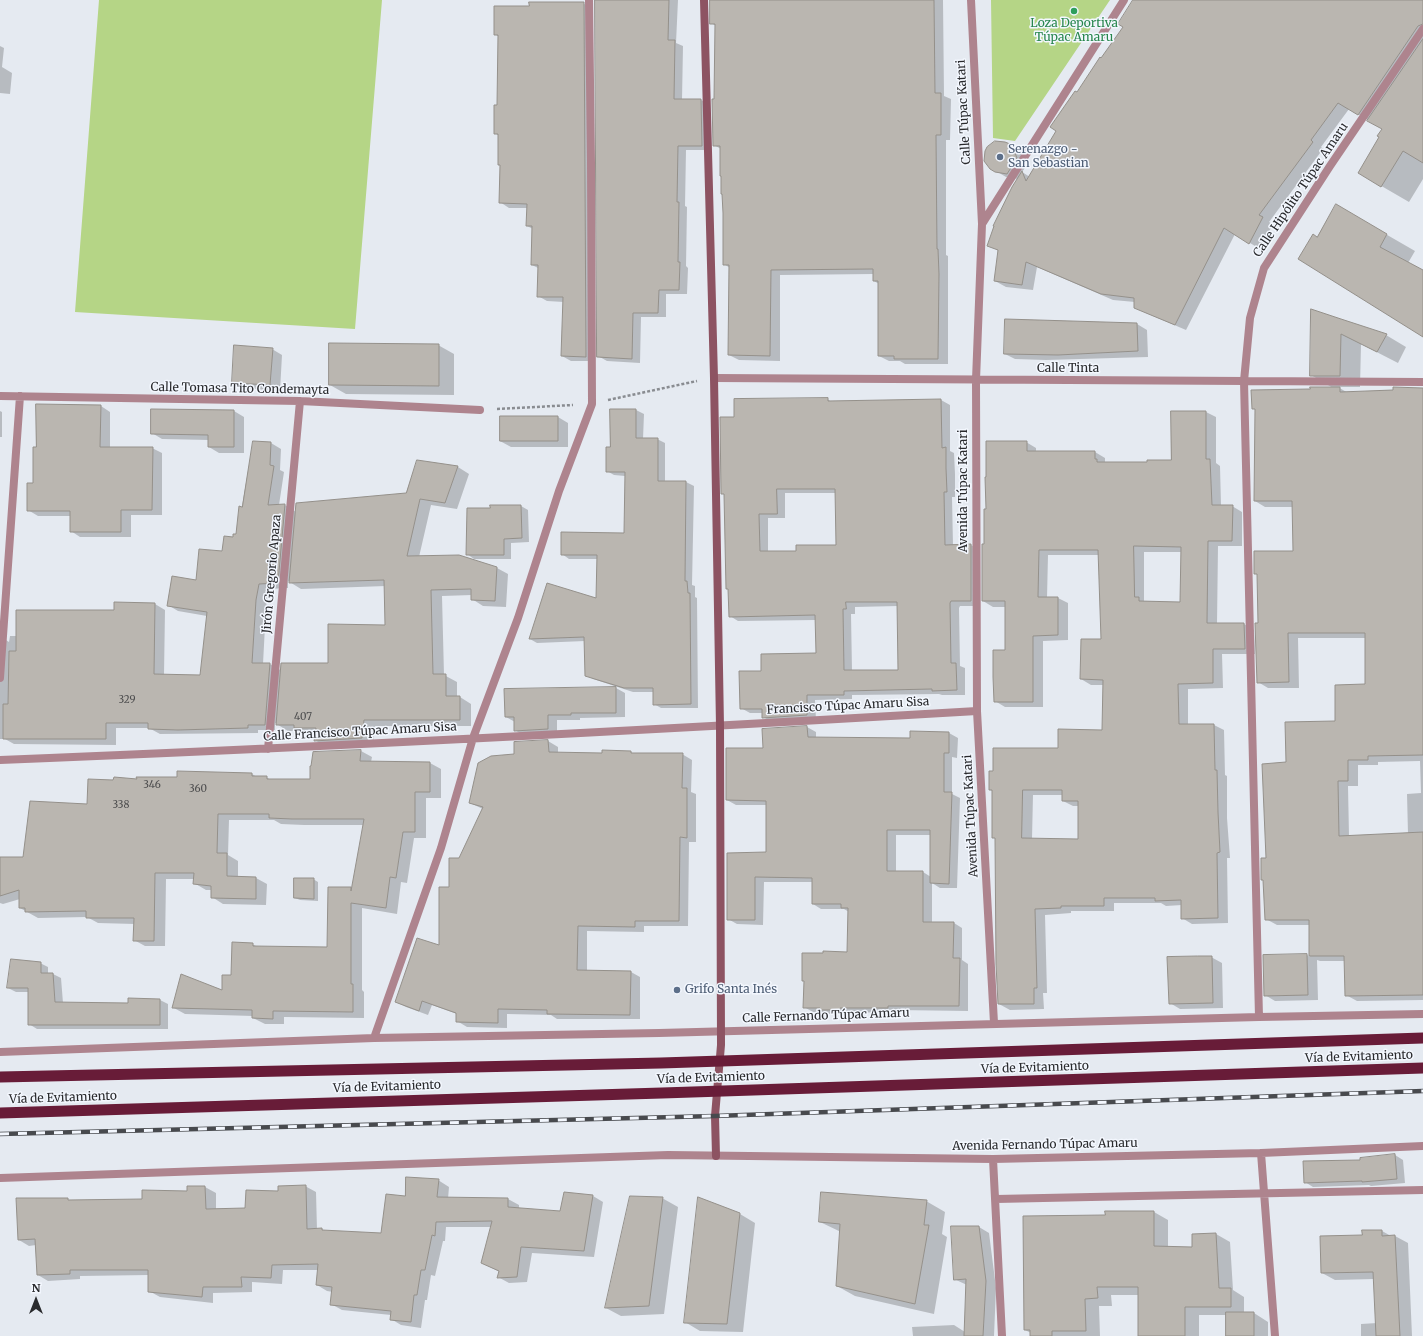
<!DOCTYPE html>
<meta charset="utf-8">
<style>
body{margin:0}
#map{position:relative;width:1423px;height:1336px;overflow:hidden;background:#e5eaf1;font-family:Merriweather,serif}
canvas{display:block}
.north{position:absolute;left:16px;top:1280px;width:40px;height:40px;-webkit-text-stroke:3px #f3f7fe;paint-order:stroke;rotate:0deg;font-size:11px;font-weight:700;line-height:16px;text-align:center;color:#292a2d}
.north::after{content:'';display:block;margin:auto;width:14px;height:18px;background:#292a2d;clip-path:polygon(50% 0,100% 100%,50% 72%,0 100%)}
</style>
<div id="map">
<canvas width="1423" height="1336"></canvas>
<div class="north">N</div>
</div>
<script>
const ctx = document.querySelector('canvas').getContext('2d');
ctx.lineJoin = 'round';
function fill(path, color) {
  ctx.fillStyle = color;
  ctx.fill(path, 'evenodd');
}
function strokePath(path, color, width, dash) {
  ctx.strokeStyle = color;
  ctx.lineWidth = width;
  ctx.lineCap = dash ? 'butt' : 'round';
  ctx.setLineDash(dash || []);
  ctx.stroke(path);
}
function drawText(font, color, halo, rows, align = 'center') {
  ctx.font = font + ' Merriweather,serif';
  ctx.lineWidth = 3;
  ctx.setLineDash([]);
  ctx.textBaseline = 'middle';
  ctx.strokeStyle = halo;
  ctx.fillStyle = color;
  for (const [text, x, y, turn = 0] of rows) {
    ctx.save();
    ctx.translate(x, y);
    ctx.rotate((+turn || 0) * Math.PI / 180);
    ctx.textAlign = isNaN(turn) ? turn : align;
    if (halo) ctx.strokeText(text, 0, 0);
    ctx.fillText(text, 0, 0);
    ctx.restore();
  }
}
const green = new Path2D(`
 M99 0H382L355 329 75 312Z
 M991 0H1110L1015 141 993 138Z`);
const shadow = new Path2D(`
 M596 0H678L676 43 683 46 682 100H701L709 104 710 150H686L685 206 687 207 686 266 688 268 687 294H666V317H641L640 363 607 361 598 356Z
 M711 0H943L944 96 951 99 950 140H946V255L948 256V364H905L900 361H889L879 356V284L874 281V274L780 275V361L739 360 729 355 730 268 724 264V213L721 149 714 145 716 26 711 23Z
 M1135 0H1423V179L1409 202 1359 173 1381 137 1383 129 1349 109 1321 147 1323 149 1269 222 1273 224 1260 249 1235 234 1186 330 1146 313 1135 307V302L1113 300 1037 267 1033 290 1006 287 995 281 999 251 988 245 1018 179 1006 177 996 171 1005 142 1020 151 1023 155 1027 165 1022 172 1030 177 1057 131 1077 93 1125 26Z
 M583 3 592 9 595 361H571L562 356 564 302 547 301 538 296V268L532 265 533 229 527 226V208H509L500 202 501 165 499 136 495 133 498 106 499 37 495 34 530 7Z
 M0 46 4 48 2 67 12 73 10 94 0 93Z
 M1337 206 1415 251 1408 263 1423 271V336L1318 238Z
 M1312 310 1386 335 1406 347 1398 363 1361 344 1360 387H1338L1348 393 1423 388V1000L1357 1001 1346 995V961H1320L1317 960 1318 1000 1275 1001 1265 995 1307 955 1310 957V925H1277L1266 919 1267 859 1287 763 1336 722 1366 685V638H1298L1299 688H1268L1258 682V575L1255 573 1294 552 1293 507H1265L1255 501 1256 410 1253 408 1311 390 1333 388 1311 375ZM1420 761 1421 793 1407 794 1408 834 1349 836 1348 786H1358V765H1378V762Z
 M1137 324 1147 330 1148 357 1046 360 1015 359 1005 354Z
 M438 345 454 354V395L346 394 330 385Z
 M272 349 282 355 280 391 243 388 233 382Z
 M827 399 832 402 941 400 950 405V451L954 453 955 474V497H952L953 546 971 545 979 550 980 606H960L959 608 960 666 965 668V695H942L939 694 852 695V699L815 700 816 720 772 722 763 717V713H750L741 708 762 672 817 654 816 620 738 621 730 616 735 418ZM785 493H836L837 546 798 552H768V518H785ZM898 606 899 671H852L851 614H855V607Z
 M101 406 110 412V448H152L162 453V515H131V537H80L71 531V516H38L28 510 34 484Z
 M611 410H636L644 414 643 439H657L665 443V482H686L694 486 692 585 695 586V597L697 598 698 708H661L654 704V692H633L593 679 586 675 585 641 537 643 530 639 597 600 598 559H569L562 554 625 534V476L614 475 607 471 611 448Z
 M0 411 2 412V437H0Z
 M234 411 244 417V453H219L209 447V440L162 439 152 433Z
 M1206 412 1216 417V463L1220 466 1221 506H1232L1242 512V546H1218L1217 624H1244L1254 630 1255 654H1222L1223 688 1188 689V725H1214L1224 730 1225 775 1227 776V818L1230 858H1227L1228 923 1192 924 1182 918V905L1166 906 1161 903H1114V911H1071V913L1045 915 1047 993H1043L1044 1009 1010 1010 999 1004 996 839 993 837V791L990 790 1059 749 1103 731 1104 685H1091L1081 679 1102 640 1099 555H1048L1047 598H1058L1068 603V640L1043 641V707H1005L995 701 1006 651V607H993L983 601 987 510 1026 442 1036 448V452H1095L1105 458V463H1148L1172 461ZM1144 552H1181V603L1144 601ZM1033 795H1063V801L1073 806H1079V840L1032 839Z
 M558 417 568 423V447H511L500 441Z
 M253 442 271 443 281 449 280 470 284 472 279 505H285L296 512 407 494 418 461 458 467 469 474 457 509 431 505 419 557 497 568 508 574 506 607 483 606 472 599V595L442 596 444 675 457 682V697H460L471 704V726H375L373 744 326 747 315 740 316 734H306L300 731H288L275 723V730H258V733L160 734 149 728H116V745L14 744 5 739H0V636L9 642 10 636H17L115 611 155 604 165 610 164 675 201 676 207 616 178 611 168 605 197 581 237 535ZM288 581 301 589 386 586V626L329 664 282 671 270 664H263L266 607 269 589 288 588Z
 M521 506 528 510 529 542 511 543V559H474L467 554 491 509Z
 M616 688 625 693V717L580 718V720H557V734L524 736 515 730V722L506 717Z
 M807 727 816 732V738L911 739 949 733 958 738 957 758 952 757V794L960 798 957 888H940L932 883V923H954L962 928V960L968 964V1011L896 1010V1013L849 1012V1014H830L827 1013 813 1012 804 1007 805 982 803 980 848 953 849 912 844 909H821L813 904V882H764L763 925 737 924 728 919 766 853 767 805H736L727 800 764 749 763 730ZM896 835H931V877L923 872H896Z
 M548 741 558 747V753L603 754 631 752 634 754H682L692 760 691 792 696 794V842H689L688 926H644V932L587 931V971L631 972 640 977V1019H557L551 1015 507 1014V1028L467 1027 457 1021V1014L432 1005 428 1015 406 1007 396 1002 440 947 450 888 460 859 483 809 470 803 515 755V743Z
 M361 751 372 757 371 762 430 763 441 769V798H426V838H414L407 883 401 882 397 914 362 908V990L364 992V1018L284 1017V1024H265L253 1018V1016L185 1014 174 1008 223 992 252 944 258 947 328 948 351 888 352 889 364 825H304L281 824 274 820H229L228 855 238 861V877L256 878 267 884 266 905 223 904 212 897V890H206L194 883 195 879H166L165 946H145L134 940 135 924 98 923 87 917 38 918 20 908V899L3 904 0 903V858H24L88 805 138 780 178 778V772L252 774 257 777H266L271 780H311Z
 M313 879 318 882V901L300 900 295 898Z
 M1211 957 1222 963 1223 1008 1180 1009 1170 1003Z
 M40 963 48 967V974H53L61 978 63 1003 129 1004 160 1000 168 1004V1029H37L29 1024V992H16L8 988Z
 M1395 1155 1403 1160 1405 1183 1371 1186 1369 1185 1313 1187 1305 1182 1361 1161Z
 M438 1180 449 1187 448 1199H508L519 1205V1209L561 1212 593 1196 603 1202 594 1257 532 1253 527 1282 509 1283 498 1277 500 1272 482 1263 492 1227H446L445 1241H443L435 1276 431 1275 427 1300H425L421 1328 401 1325 391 1319V1315L342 1310 331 1304 333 1292 327 1291 317 1285 318 1270H283L282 1284 252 1282V1292L213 1293V1303L160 1297 149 1291V1275L80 1276V1279L48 1281 38 1275 36 1245 29 1246 19 1240 67 1199 70 1201 143 1200 188 1192V1187H205L216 1193V1210L246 1209 279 1192 305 1186 316 1192 317 1230 322 1229 325 1231 382 1234 406 1198Z
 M662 1198 678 1207 664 1314 621 1316 606 1308Z
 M926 1201 945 1212 942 1234 947 1237 934 1314 855 1296 837 1286 841 1232 820 1222Z
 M1106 1212H1154L1168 1220V1247L1193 1248V1235L1216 1234 1230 1242 1233 1290 1244 1297V1313H1254L1268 1322V1336H1227V1315H1199V1336H1139V1295H1111L1112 1306H1099L1100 1336H1031V1333L1025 1330 1106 1216Z
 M740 1214 755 1223 743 1332 700 1331 685 1322Z
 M979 1227 989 1233 996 1288 994 1336H913L912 1327 954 1325 965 1332 967 1285 954 1279Z
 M1382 1231 1391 1236H1395L1408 1243 1412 1336H1361V1324L1377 1323 1374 1279 1335 1280 1322 1273 1363 1236Z`);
const building = new Path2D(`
 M595 0H669L668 40H675L674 99H701L702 146H678L677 202H679L678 262H680L679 290H659L658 313H633L632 359 597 357Z
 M710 0H934L935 93H941V135H936L937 249H938L939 274 938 359H894V356H878V281H873V269L771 270 770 356 728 355 729 265H723V213L722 194H721V176H720V146H713L712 99H714L715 24H710Z
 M1133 0H1423V24L1418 26 1358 115 1338 103 1311 140 1313 142 1259 215 1263 217 1249 244 1224 228 1175 325 1134 308V298L1101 294 1026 262 1022 285 994 281 998 250 987 246 994 226H993L1012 187 1022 171 1026 181 1056 131 1050 127 1075 91 1077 92 1100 57 1101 58 1123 27 1118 24Z
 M529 2H584L586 357 561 356 563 297H537L538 265H531L532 226H526L527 204 499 203 500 165H498V134H494V105H497L498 35H494V6H529Z
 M1423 39V163L1403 151 1381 187 1358 173 1379 137 1377 136 1382 129 1367 121Z
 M995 141 1005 142 1010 144 1013 148 1017 158 1007 174 995 172 990 169 984 161 985 151 987 147Z
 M1336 204 1387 234 1380 247 1423 270V337L1298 259 1313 234 1317 237Z
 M1311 309 1341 319 1387 334 1377 352 1341 334 1340 376H1310Z
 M1005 319 1137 323 1138 351 1058 355 1004 354Z
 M329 343 439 344V386L329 385Z
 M234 345 273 348 270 385 232 383Z
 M1310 387H1340V392L1393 390V387L1423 388V755L1368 756V760H1348V781H1338L1339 836 1423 832V995L1345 996 1344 956H1309V920H1265L1263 880H1261V858H1266L1262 764 1286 762 1285 722 1335 721V685L1365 684V633H1288L1289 682 1257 683 1255 623H1258L1257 574H1254V551H1293L1292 501H1254L1255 409H1252L1251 390 1310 389Z
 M828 398V401L941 399 942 448 946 447V468L947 492H944L945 545 971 544V601H951L950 603 951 663H956L957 690 932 691V689L844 691V695H807V715L762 718V709H740L739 671H761V654L816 653 815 615 729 617 728 589H726L724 494H721L720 417H734V399ZM777 489H835L836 545H796V551H760L759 514H777ZM846 602H897L898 670H844L843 609H846Z
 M36 404 101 405 100 447H153L152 510H121V532H70V511H27V483H33V447H36Z
 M151 409 234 410V447H208V435L151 434Z
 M610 409H636V438H658V481H686L685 581H687L688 593H690L691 704 653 705V688H624L585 676 584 637 529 639 547 583 596 598 597 555H561V532L624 533 625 472H606V447H610Z
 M1171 411H1206V459H1210L1212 505H1233L1232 541H1208L1207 623H1244L1245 649H1213V683L1178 684 1179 724H1214L1215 770H1217L1218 812 1220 852 1217 853 1218 918 1181 919V900L1155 901V898H1104V906H1061V908L1035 909 1037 988H1034V1004H998L996 964 995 838H992V790H989V771H993V748H1058V729L1102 730 1103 680 1080 679 1081 639H1101L1098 550H1039L1038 597H1058V635L1033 636V702H994L993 677V650H1005V601H982V544H984V509H986L985 477H986V441H1027V451H1095V459H1097V462H1147V460H1171ZM1134 546 1181 547 1180 602 1139 601V597H1135ZM1023 790H1062V801H1078V839L1022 838Z
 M500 416H558V441H500Z
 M253 441 271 442 270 465 274 466 268 505 285 504 278 583 259 584 256 600 252 663H270L265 725H248V728L178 730 148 729V723H106V739H3V704H8L9 651H16V610H114V602L155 603 154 674 200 675 207 612 167 606 172 576 196 580 199 549 222 551 224 536 233 537V534H236L239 506 242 507Z
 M417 460 458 466 445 503 420 499 407 556 459 555 497 567 495 601 471 600V589L431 590 433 674H446V696H460V720H364L362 738 314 741 316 728H294V725H276L281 663H328V624L385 625 384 580 289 583 296 503 406 493Z
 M490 505H521L522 538 504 539V555H466L467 508H490Z
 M616 687V713H571V715H548V729L514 731V717H505L504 689Z
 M807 726 808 737 910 738V731L949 732V753H944V792H952L949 884 930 883V830H887V871H923V922H954L953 958H960L959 1006H888V1008H840V1010H820V1008H803L804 981H802V953H823V951L847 952 848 908H841V904H812V878L755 877V920H727V853L766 852V801L726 800V748H763L762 729Z
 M548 740 549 752 602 753V750L631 751V753H683L682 788H687V838L680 837 679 921H635V927L578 926 577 970 631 971 630 1015 547 1014V1010L498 1009V1023L456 1022V1013L422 1001 419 1011 395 1002 417 938 439 945V887H449V858H459L483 807 469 803 478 763 491 756 514 754V742Z
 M361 750 360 761 430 762V792H415V832H403L396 878 390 877 386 908 351 903V984H353V1012L273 1011V1019L252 1018V1010L172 1008 181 974 222 990V975H231L232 942 253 943V946L327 947 328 887H351V891L364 819H292L269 818V814H218L217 853H227V876L256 877V899L211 898V886L193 884 194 873H155L154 941H133L134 918H86V911L25 912V908H19V890L0 896V857H23L30 801 87 804 88 779 113 780 114 777 137 779 136 777H177V771L252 773V776H267V779H310V766H311L313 752Z
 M294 878H314V899L294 898Z
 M1307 954 1308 995 1264 996 1263 955Z
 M1198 956H1212L1213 1003 1169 1004 1167 957Z
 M11 959 41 962V973H53L55 1002 128 1003V998L160 999V1025H28V988H7Z
 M1395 1154 1397 1179 1362 1182V1181L1304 1183 1303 1161 1360 1160V1158Z
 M406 1177 439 1179 437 1197 508 1198V1207L560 1211 564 1192 593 1195 584 1251 521 1247 517 1277 497 1278 499 1271 481 1263 492 1221 436 1222 435 1236 432 1235 425 1270H421L417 1295H414L411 1322 390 1320 391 1311 330 1305 332 1287 316 1285 318 1264 272 1265 271 1278 241 1277 242 1287H203L202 1297 148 1292V1270H70V1274L37 1275 35 1239 18 1240 16 1198H68V1200L142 1199V1190L187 1191V1186H205L206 1209 245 1208 246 1190 278 1191V1186L306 1185 307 1229 322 1228V1230L381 1233 386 1194 405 1196Z
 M821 1192 927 1200 924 1225H929L915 1304 836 1286 840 1224 819 1222Z
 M630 1196 663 1197 649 1306 605 1308Z
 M698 1197 740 1213 727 1324 684 1323Z
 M1105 1211H1154V1246L1192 1247V1234L1216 1233 1219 1288H1231V1307H1185V1336H1138V1287H1097L1098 1298 1085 1299 1086 1331H1052V1336H1030V1330H1024L1023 1216 1105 1215Z
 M951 1226H979L986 1281 983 1336H964L966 1279 954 1280Z
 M1362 1230H1382V1236L1395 1235 1400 1336H1376L1373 1272 1321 1273 1320 1236 1362 1235Z
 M1226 1312H1254V1336H1226Z`);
const path = new Path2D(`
 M608 400 697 381
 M497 409 573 405`);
const minor = new Path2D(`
 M971 0 982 224
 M714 378 1423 382
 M0 396 300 401 480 410
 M0 678 20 396
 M268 749 300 401
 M0 760C326 747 652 730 977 711
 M1259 1017 1244 381 1250 318 1264 268 1330 166 1423 29
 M994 1023 977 711 976 380 982 224 1124 0
 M374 1038 441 848 473 738 518 618 559 491 592 404 591 162 589 0
 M0 1052 374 1038 659 1033 1259 1017 1423 1014
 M1261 1153 1275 1336
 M993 1159 1002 1336
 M0 1178 668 1155 993 1159 1261 1153 1423 1146
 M996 1199 1423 1190`);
const secondary = new Path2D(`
 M704 0 714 378 720 726 721 1045 715 1116 716 1156`);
const trunk = new Path2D(`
 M0 1077 661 1063 1423 1038
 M0 1113 662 1093 1423 1068`);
const rail = new Path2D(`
 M0 1134 715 1116 1423 1091`);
const markers = [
 [1074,11,4,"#2e9e5b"],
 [1000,157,4,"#5c6f8a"],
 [677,990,4,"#5c6f8a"]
];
const numberNames = [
 ["329",127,700],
 ["407",303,717],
 ["346",152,785],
 ["360",198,789],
 ["338",121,805]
];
const leisureNames = [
 ["Loza Deportiva",1074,24],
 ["Túpac Amaru",1074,38]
];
const streetNames = [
 ["Calle Túpac Katari",964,112,-93],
 ["Calle Hipólito Túpac Amaru",1301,190,-56],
 ["Calle Tinta",1068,369],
 ["Calle Tomasa Tito Condemayta",240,389,1],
 ["Avenida Túpac Katari",964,491,-90],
 ["Jirón Gregorio Apaza",272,574,-85],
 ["Francisco Túpac Amaru Sisa",848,706,-3],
 ["Calle Francisco Túpac Amaru Sisa",360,732,-3],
 ["Avenida Túpac Katari",971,816,-93],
 ["Calle Fernando Túpac Amaru",826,1016,-2],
 ["Vía de Evitamiento",1359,1057,-2],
 ["Vía de Evitamiento",1035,1068,-2],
 ["Vía de Evitamiento",711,1078,-2],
 ["Vía de Evitamiento",387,1087,-2],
 ["Vía de Evitamiento",63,1098,-2],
 ["Avenida Fernando Túpac Amaru",1045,1145,-1]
];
const serviceNames = [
 ["Serenazgo -",1008,150],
 ["San Sebastian",1008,164],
 ["Grifo Santa Inés",685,990]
];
fill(green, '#b5d586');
fill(shadow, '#0003');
fill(building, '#bab6b0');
strokePath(building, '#94908a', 1);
strokePath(path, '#898c91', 2.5, [3, 2]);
strokePath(minor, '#ae848e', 8);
strokePath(secondary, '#8d5362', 8);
strokePath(trunk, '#681c38', 11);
strokePath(rail, '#484a4e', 4.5);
strokePath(rail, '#f3f7fe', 3, [9]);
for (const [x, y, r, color] of markers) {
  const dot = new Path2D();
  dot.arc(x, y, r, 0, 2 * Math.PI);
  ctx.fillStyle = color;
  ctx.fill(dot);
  strokePath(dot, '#f3f7fe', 1.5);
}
drawText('10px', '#4d4d4e', null, numberNames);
drawText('12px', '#27864d', '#f3f7fe', leisureNames);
drawText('12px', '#292a2d', '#f3f7fe', streetNames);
drawText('12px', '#4e5e75', '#f3f7fe', serviceNames, 'left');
</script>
